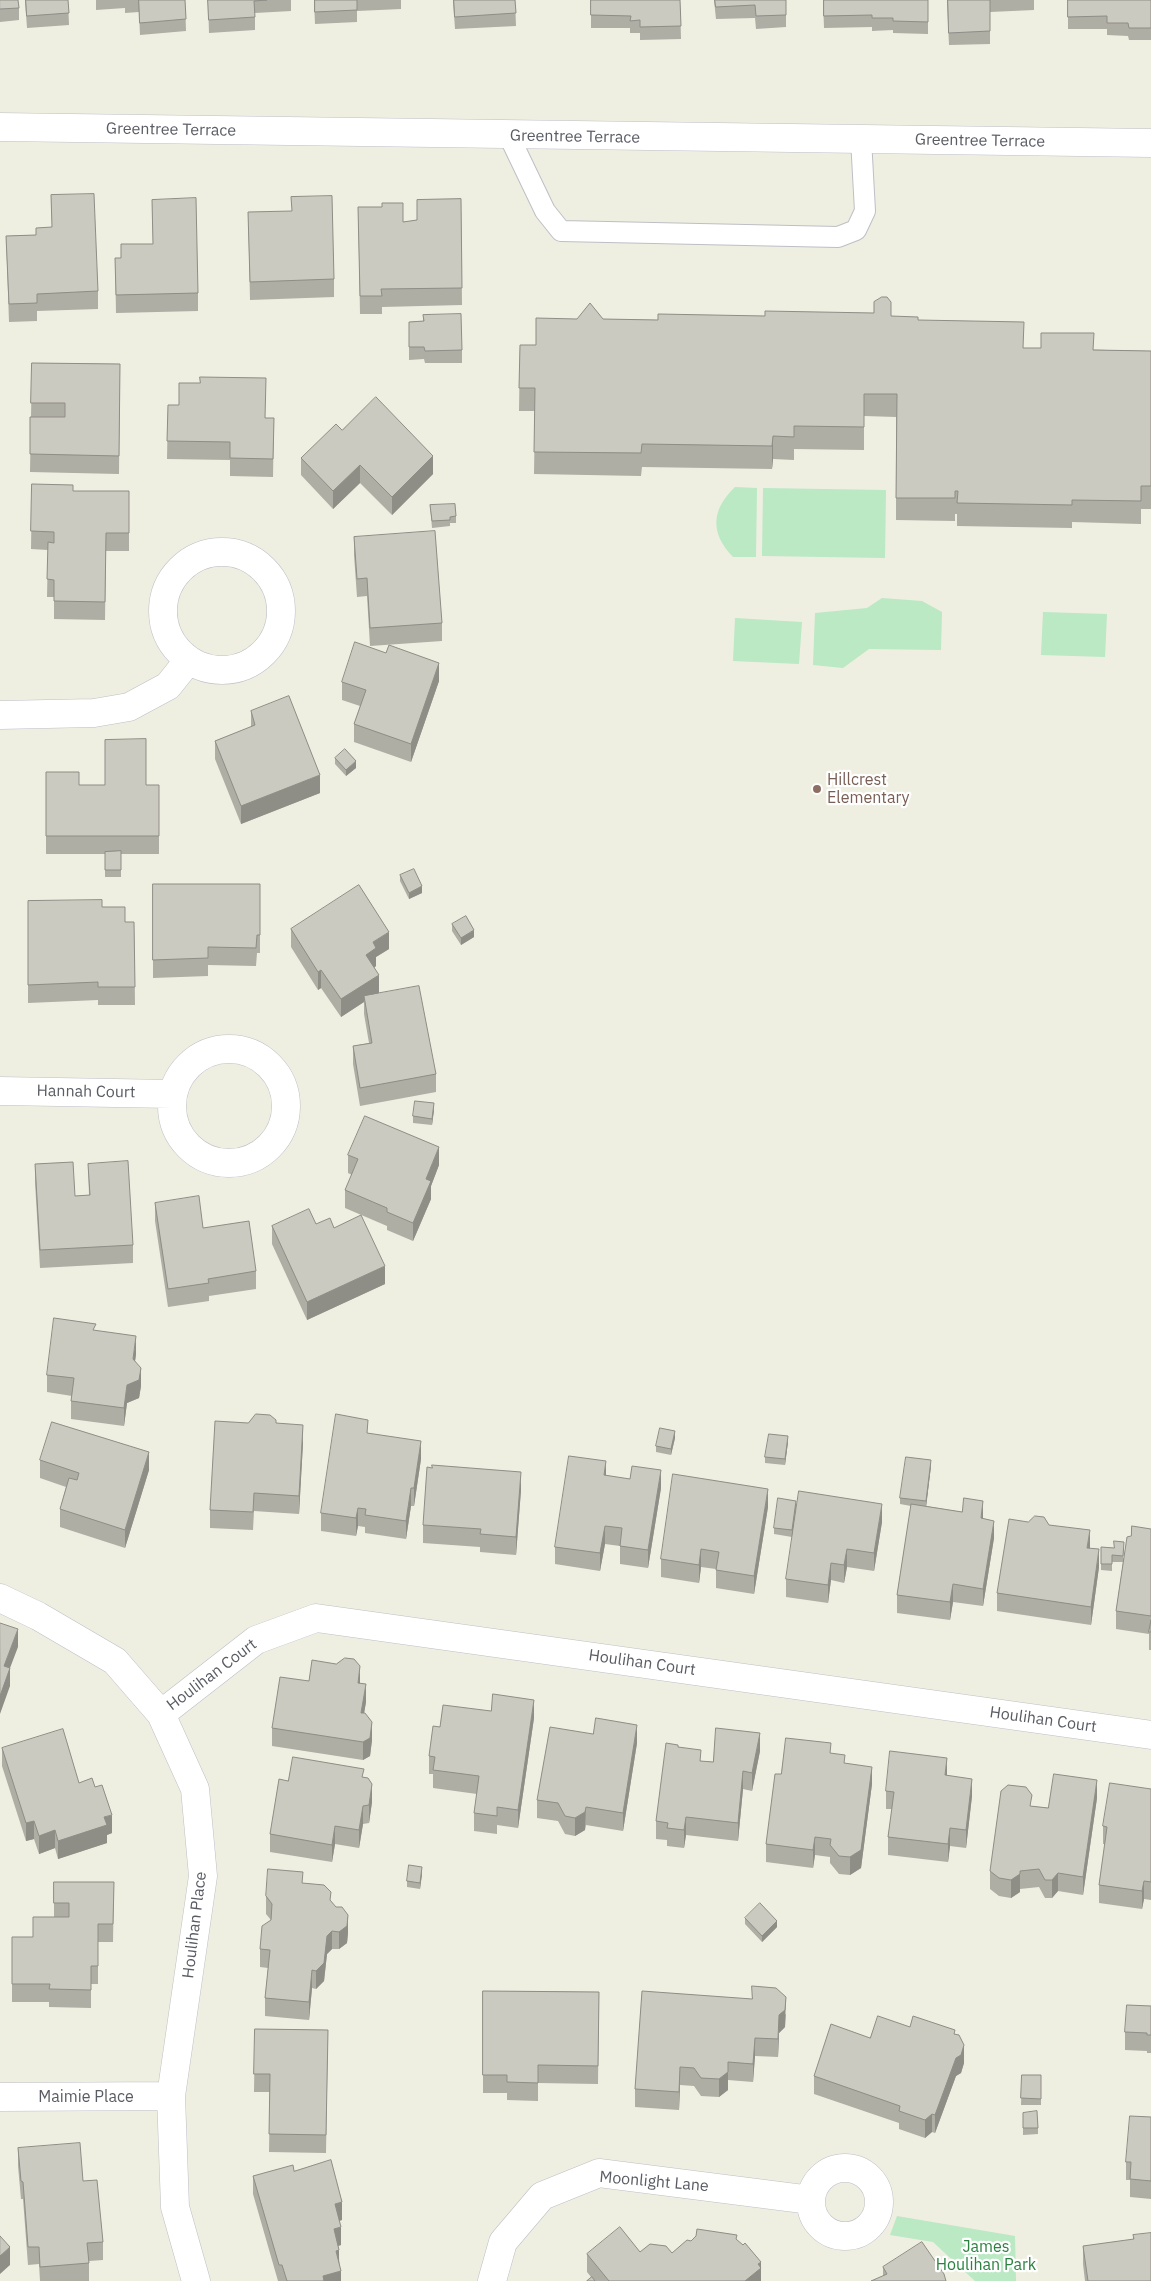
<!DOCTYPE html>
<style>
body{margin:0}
canvas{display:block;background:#eeeee1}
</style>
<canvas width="1151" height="2281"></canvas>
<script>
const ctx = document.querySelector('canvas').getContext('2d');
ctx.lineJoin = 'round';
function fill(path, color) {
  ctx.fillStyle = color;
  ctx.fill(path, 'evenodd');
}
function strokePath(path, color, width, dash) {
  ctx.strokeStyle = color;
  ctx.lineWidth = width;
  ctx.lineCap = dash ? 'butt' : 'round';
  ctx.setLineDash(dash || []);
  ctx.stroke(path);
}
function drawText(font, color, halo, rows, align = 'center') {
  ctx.font = font + ' "IBM Plex Sans",sans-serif';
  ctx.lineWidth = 4.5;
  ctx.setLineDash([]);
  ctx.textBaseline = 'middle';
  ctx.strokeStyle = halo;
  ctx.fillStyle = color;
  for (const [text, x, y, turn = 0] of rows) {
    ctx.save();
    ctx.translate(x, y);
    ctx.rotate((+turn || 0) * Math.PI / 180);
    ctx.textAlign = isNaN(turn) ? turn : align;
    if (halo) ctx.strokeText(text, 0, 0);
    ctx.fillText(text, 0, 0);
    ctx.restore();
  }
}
const green = new Path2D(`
 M735 487 757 488 756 557H733C710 533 711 510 735 487Z
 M763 488 886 490 885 558 762 556Z
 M882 598 922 601 942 612 941 650 869 649 843 668 813 665 815 613 867 608Z
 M1043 612 1107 614 1105 657 1041 655Z
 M735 618 802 622 799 664 733 661Z
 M897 2216 1015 2236 1016 2281H975L933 2242 890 2235Z`);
const lane = new Path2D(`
 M509 136 545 211 561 231 838 237 856 230 865 211 861 139`);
const street = new Path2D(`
 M0 127 1151 143
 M163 611a59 59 0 1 1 118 0a59 59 0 1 1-118 0Z
 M0 715 94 713 129 707 168 686 188 661
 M172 1106a57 57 0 1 1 114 0a57 57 0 1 1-114 0Z
 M0 1091 172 1094
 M0 1598 38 1616 115 1661 161 1714 195 1789 203 1876 171 2096 175 2207 196 2281
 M161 1714 256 1640 316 1618 1151 1735
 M0 2097 171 2096
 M811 2202a34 34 0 1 1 68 0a34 34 0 1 1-68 0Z
 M492 2281 503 2242 542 2196 599 2173 811 2200`);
const wall = new Path2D(`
 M0 0 19 8V20L0 22Z
 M25 0H68L69 25 27 28Z
 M96 0H185L186 31 140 35 139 12 125 13V8L96 10Z
 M208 0H291V11L255 13V30L209 33Z
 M314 0H401V9L357 11V22L315 24Z
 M453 0H515L516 26 455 29Z
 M591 0H680L681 39 640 40V33H630V28H591Z
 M714 0H786V27L756 29 755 18 716 19Z
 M823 0H928V34L893 33V30L872 31V27L824 28Z
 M947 0H1034V10L990 12V44L949 45Z
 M1068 0H1151V40H1129L1128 36 1107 35V29H1068Z
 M51 195 98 291V309L37 311V321L9 322 6 236 36 235 52 227Z
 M461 199 462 305 382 307V314H360L358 207 403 222 417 220V200Z
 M152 200 198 293V311L116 313 115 258H121L153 244Z
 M248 212 334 279V297L250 300Z
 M423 315 462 350V363H425L424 359 409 360V322L423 321Z
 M765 316H891L918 320 1024 348 1151 351V509H1141V524L1072 522V528L957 526V514H955V521L896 520V417L864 416V450L794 449V460L773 459 772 469 642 467 641 476 534 474 535 411H519L520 345H536L603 319 658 320Z
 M32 363 120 364 119 474 30 472Z
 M168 405 266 418H274L273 477 230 476V460L167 459Z
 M342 430 433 474 392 515 360 483 333 509 301 475V458Z
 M32 484 73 491H129V551H106L105 620 54 619V597H47L48 550 31 549Z
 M430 505 456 516V523H450V526L432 528Z
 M354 537 442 623V641L370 646 367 596 357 597 354 555Z
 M439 681 411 762 354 742V724L360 706 342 700V682Z
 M251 711 320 793 241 824 215 759V741L251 727Z
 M335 758 356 768 346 776 335 764Z
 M46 772 79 785H159V854H121V877H105V854H46Z
 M400 875 422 893 409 899 400 881Z
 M153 884H260V953H257L256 966 208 965V976L153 978Z
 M28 901 102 907 125 922H134L135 1005H98V1000L28 1003Z
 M452 924 474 937 461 945 452 931Z
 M291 929 389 949 376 957V966L374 968 379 993 377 994 436 1074V1092L360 1106 353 1064V1046L369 1043 364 1014V1002L341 1017 321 988 318 990 291 947Z
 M434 1110 432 1125 413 1123V1116Z
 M348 1155 439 1165 431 1186V1199L413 1241 387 1230V1226L345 1208V1190L352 1175 348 1173Z
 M35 1164 75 1196 89 1195 88 1164 133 1245V1263L40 1268 35 1182Z
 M155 1203 203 1228 256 1271V1289L209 1296V1301L168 1307 155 1221Z
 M316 1224 334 1228 385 1284 307 1320 272 1244V1226Z
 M96 1330 136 1354 135 1361 141 1386 139 1398 127 1403 124 1426 71 1419V1401L72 1396 47 1392V1375Z
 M276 1423 303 1443 299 1514 254 1511 253 1530 210 1528V1510Z
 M368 1433 421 1459 414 1506H411L406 1539 365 1533V1527L358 1526 356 1536 321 1531V1513Z
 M675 1438 671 1455 656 1452V1446Z
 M788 1442 785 1465 765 1463V1457Z
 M40 1460 149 1470 125 1548 60 1527V1509L66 1487 40 1478Z
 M931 1466 926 1506 962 1512 983 1519 994 1538 983 1606 953 1602 950 1620 897 1613V1595L911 1506 900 1504V1498Z
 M606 1475 661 1488 648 1568 620 1564V1546L605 1544 600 1571 555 1564V1547Z
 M521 1490 516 1555 480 1552V1547L423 1543V1525Z
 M768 1507 754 1594 716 1588V1569L701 1567 699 1583 661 1577V1559Z
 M796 1507 792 1537 774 1534V1528Z
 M882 1522 874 1571 847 1567 844 1583 831 1580 828 1603 786 1597V1579Z
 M1151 1529V1650H1149V1634L1116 1629V1611L1123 1562H1112V1571L1101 1570V1547L1114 1548H1124L1123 1559Z
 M1090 1548 1099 1567 1091 1625 997 1611V1593Z
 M309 1681 360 1683 366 1702 364 1713 372 1740 370 1756 363 1760 272 1746V1728Z
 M534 1718 518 1828 497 1825V1834L474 1831V1813L477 1794 433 1788V1774H429V1756L440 1727Z
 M637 1743 623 1831 586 1825 585 1830 575 1836 565 1834 558 1821 537 1818V1800Z
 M678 1747 701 1761 713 1762 760 1751 752 1791 743 1789 738 1841 686 1835 684 1848 667 1846V1840L656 1839V1821Z
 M2 1748 79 1783 112 1833 107 1835V1843L58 1859 55 1848 39 1854 34 1839 26 1841 2 1766Z
 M831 1753 872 1784 861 1868 850 1875 839 1874 830 1863V1857L815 1855 813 1868 766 1862V1844L781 1774Z
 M947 1775 972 1796 966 1848 950 1846 948 1862 888 1855V1837L892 1809H886V1791Z
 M364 1777 372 1802 369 1823 363 1824 359 1848 335 1844 332 1862 270 1852V1834L288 1781Z
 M1151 1789V1900L1144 1899 1142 1909 1099 1903V1885L1105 1844H1103V1826Z
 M1097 1798 1083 1895 1058 1891 1052 1898H1045L1039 1887 1020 1889V1892L1011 1898 999 1896 990 1889V1871L1032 1806 1048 1808Z
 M422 1874 420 1889 407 1887V1881Z
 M54 1882H114L113 1942H98V1984H91V2008L49 2007V2002H12V1937H33L54 1917Z
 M303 1883 331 1901 348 1933 347 1943 339 1949H332L327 1954 324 1981 316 1989 312 1988 309 2020 265 2016V1998L268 1968 260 1967V1949L271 1920 266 1914V1896Z
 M745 1918 777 1927 762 1942 745 1924Z
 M483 1991 599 1992 598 2084 538 2083V2101L507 2100V2093H483Z
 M1151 2006V2053H1147V2051L1125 2050V2032Z
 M786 2014 785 2027 779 2033 778 2057 755 2056 753 2082 728 2080V2090L719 2097 701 2096 694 2086 680 2085 679 2110 635 2107V2089Z
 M910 2027 955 2034 964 2063 961 2073 956 2076 935 2133 932 2132 925 2138 899 2129V2123L814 2094V2076L870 2038Z
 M255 2029 328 2030 326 2153 269 2152 270 2092H254Z
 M1022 2075H1041V2105H1021Z
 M1023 2113 1038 2128V2134L1023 2135Z
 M1151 2117V2199L1130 2197V2180H1126V2162Z
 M18 2148 83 2181 103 2242V2260L89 2261V2281H40L39 2264 28 2265 23 2199H21L18 2166Z
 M294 2171 342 2220 339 2221 341 2245 338 2246 341 2281H278L253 2194V2176Z
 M1133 2235 1151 2281H1085L1083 2264V2246L1133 2240Z
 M737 2240 761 2267V2281H587L591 2277 587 2272V2254L640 2252 672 2253 691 2241Z
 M883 2267 946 2281 883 2276Z`);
const shadedWall = new Path2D(`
 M773 436V459L772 469V446Z
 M433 456V474L392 515V497Z
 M360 465V483L333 509V491Z
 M439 663V681L411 762V744Z
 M356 761V768L346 776V770Z
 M320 775V793L241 824V806Z
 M422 886V893L409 899V893Z
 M474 930V937L461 945V938Z
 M389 932V949L376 957V966L366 973V955L373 942Z
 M321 970V988L318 990V972Z
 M379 975V993L365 1002 364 996V1002L341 1017V999Z
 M434 1103V1110L432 1125V1119Z
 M439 1147V1165L431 1186V1199L413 1241V1223L426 1179Z
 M385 1266V1284L307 1320V1302Z
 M136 1336V1354L133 1377V1359Z
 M141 1368V1386L139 1398 127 1403 124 1426V1408L127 1385Z
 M303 1425V1443L299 1514V1496Z
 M675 1431V1438L671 1455V1449Z
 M788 1436V1442L785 1465V1459Z
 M421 1441V1459L414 1506V1488Z
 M149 1452V1470L125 1548V1530Z
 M931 1460V1466L926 1508V1501Z
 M606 1461V1479L604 1475Z
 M661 1470V1488L648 1568V1550Z
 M521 1472V1490L516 1555V1537Z
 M411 1488V1506L406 1539V1521Z
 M768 1489V1507L754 1594V1576Z
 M796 1501V1507L792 1537V1530Z
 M983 1501V1519L981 1518Z
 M882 1504V1522L874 1571V1553Z
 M358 1508V1526L356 1536V1518Z
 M994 1521V1538L983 1606V1589Z
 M605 1526V1544L600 1571V1553Z
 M1090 1530V1548H1087Z
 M701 1549V1567L699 1583V1565Z
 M847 1549V1567L844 1583V1565Z
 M1099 1549V1567L1091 1625V1607Z
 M831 1563V1580L828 1603V1585Z
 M953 1584V1602L950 1620V1602Z
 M18 1629V1647L10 1668V1686L0 1714V1696L4 1666Z
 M360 1666V1684L358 1683Z
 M366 1684V1702L361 1731V1713Z
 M534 1700V1718L518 1828V1810Z
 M372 1722V1740L370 1756 363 1760V1742Z
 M637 1725V1743L623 1831V1813Z
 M760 1733V1751L752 1791V1773Z
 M947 1758V1776L945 1775Z
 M872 1767V1784L861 1868 850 1875V1857Z
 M743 1771V1789L738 1841V1823Z
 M972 1779V1796L966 1848V1830Z
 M1097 1780V1798L1083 1895V1877Z
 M372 1784V1802L369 1823V1805Z
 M363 1806V1824L359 1848V1830Z
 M586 1807 585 1830 575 1836V1818Z
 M112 1815V1833L107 1835V1843L58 1859V1841L104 1817Z
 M686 1817V1835L684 1848V1830Z
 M34 1821V1839L26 1841V1823Z
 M335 1826V1844L332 1862V1845Z
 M950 1828V1846L948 1862V1844Z
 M55 1830V1848L39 1854V1836Z
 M815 1837V1855L813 1868V1850Z
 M422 1867V1874L420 1889V1883Z
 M1020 1871V1892L1011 1898V1880Z
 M1058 1873V1891L1052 1898V1880Z
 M1144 1881V1899L1142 1909V1891Z
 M348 1915V1933L347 1943 339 1949V1932Z
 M777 1921V1927L762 1942V1936Z
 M332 1931V1949L327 1954 324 1981 316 1989V1971L327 1936Z
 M312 1970V1988L309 2020V2002Z
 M786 1997 785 2027 779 2033 778 2057V2039L779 2015Z
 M755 2038V2056L753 2082V2064Z
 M964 2045V2063L961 2073 956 2076 935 2133V2115L956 2058Z
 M728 2062V2090L719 2097V2079Z
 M680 2067V2085L679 2110V2092Z
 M932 2114V2132L925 2138V2120Z
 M342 2202V2220L335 2222V2204Z
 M341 2227V2245L334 2247V2229Z
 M10 2247V2265L0 2274V2256Z
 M339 2250V2268L336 2251Z
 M761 2262V2281H745L758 2264Z
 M341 2271V2281H323V2276Z`);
const building = new Path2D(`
 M0 0H18L19 8 0 9Z
 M26 0H68L69 13 27 16Z
 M139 0H185L186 19 140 23Z
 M208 0H267L254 1 255 17 209 20Z
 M315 0H357V10L315 12Z
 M454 0H515L516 13 455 17Z
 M591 0H680L681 26 640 27V20L630 21 631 16 591 15Z
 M715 0H786V15L756 16 755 5 716 7Z
 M824 0H928V22L893 21V18H872V15L824 16Z
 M948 0H990V31L949 33Z
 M1068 0H1151V28H1129L1128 23H1107V16L1068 17Z
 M94 194 98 291 37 294V303L9 304 6 236 36 235V228L52 227 51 195Z
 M332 196 334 279 250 282 248 212 292 211 291 197Z
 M196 198 198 293 116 295 115 258H121V244H153L152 200Z
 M461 199 462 288 381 289 382 296H360L358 207H382V203H403V222L417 220V200Z
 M882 297H887L891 302V316L918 317V320L1024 322 1023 348H1041V333H1094L1093 350 1151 351V486H1141V501L1072 500V505L957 503 958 491H955V498H896L897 394H864V427L794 426V437L773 436 772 446 642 444 641 453 534 452 535 388H519L520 345H536V318L577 319 590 303 603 319 658 320V314L765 316V311L874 313V302Z
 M461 314 462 350 425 351 424 347H409V322L424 321 423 315Z
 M32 363 120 364 119 456 30 454V417H65V403H31Z
 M200 377 266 378 265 418H274L273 459 230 458V442L167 441 168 405H179V383H200Z
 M376 397 433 456 392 497 360 465 333 491 301 458 336 424 342 430Z
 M32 484 73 485V491H129V533H106L105 602 54 601V580L47 579 48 542 54 543V532L31 531Z
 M455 504 456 516 450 517V520L432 521 430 505Z
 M435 531 442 623 370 628 367 578 357 579 354 537Z
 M355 642 386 653 389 645 439 663 411 744 354 724 366 690 342 682Z
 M289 696 320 775 241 806 215 741 255 725 251 711Z
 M146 739V785H159V836H46V772H79V785H105V740Z
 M345 749 356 761 346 770 335 758Z
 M121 851V870H105V852Z
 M414 869 422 886 409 893 400 875Z
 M153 884H260V935H257L256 948 208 947V958L153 960Z
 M359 885 389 932 373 942 376 948 366 955 379 975 341 999 321 970 318 972 291 929Z
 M102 900V907H125V922H134L135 987H98V982L28 985V901Z
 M466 916 474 930 461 938 452 924Z
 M419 986 436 1074 360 1088 353 1046 372 1043 364 996Z
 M415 1101 434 1103 432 1119 413 1116Z
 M365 1116 439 1147 426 1179 431 1181 413 1223 387 1212V1208L345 1190 358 1159 348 1155Z
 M128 1161 133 1245 40 1250 35 1164 73 1162 75 1196 90 1195 88 1164Z
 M199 1196 203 1228 249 1221 256 1271 208 1279 209 1283 168 1289 155 1203Z
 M309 1209 316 1224 330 1218 334 1228 361 1215 385 1266 307 1302 272 1226Z
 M54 1318 96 1324 93 1330 136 1336 133 1359 141 1368 139 1380 127 1385 124 1408 71 1401 74 1378 47 1375Z
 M256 1414 270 1415 276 1420V1423L303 1425 299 1496 254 1493 253 1512 210 1510 215 1421 248 1423Z
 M336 1414 368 1420 367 1433 421 1441 414 1488H411L406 1521 365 1515 366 1509 358 1508 356 1518 321 1513Z
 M52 1422 149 1452 125 1530 60 1509 69 1478 77 1480 79 1473 40 1460Z
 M660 1428 675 1431 671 1449 656 1446Z
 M769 1434 788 1436 785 1459 765 1457Z
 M569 1456 606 1461 604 1475 630 1479 632 1466 661 1470 648 1550 620 1546 622 1528 605 1526 600 1553 555 1547Z
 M906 1457 931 1460 926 1501 900 1498Z
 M432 1465 521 1472 516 1537 480 1534 481 1529 423 1525 427 1467 432 1468Z
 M673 1474 768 1489 754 1576 716 1570 719 1552 701 1549 699 1565 661 1559Z
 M799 1491 882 1504 874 1553 847 1549 844 1565 831 1563 828 1585 786 1579Z
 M778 1498 796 1501 792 1530 774 1528Z
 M964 1498 983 1501 981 1518 994 1521 983 1589 953 1584 950 1602 897 1595 911 1504 962 1512Z
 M1035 1516 1044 1517 1049 1525 1090 1530 1087 1548 1099 1549 1091 1607 997 1593 1009 1519 1028 1522Z
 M1132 1526 1151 1529V1616L1116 1611 1127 1537 1131 1536Z
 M1114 1541 1124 1542 1123 1556 1112 1555V1564H1101V1547L1114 1548Z
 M1151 1620V1632H1149Z
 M0 1623 18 1629 4 1666 10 1668 0 1696Z
 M345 1658 354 1659 360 1666 358 1683 366 1684 361 1713H365L372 1722 370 1738 363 1742 272 1728 280 1677 309 1681 312 1660 336 1664Z
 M493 1694 534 1700 518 1810 497 1807V1816L474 1813 479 1776 433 1770 435 1757 429 1756 433 1726 440 1727 443 1705 491 1711Z
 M596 1718 637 1725 623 1813 586 1807 585 1812 575 1818 565 1816 558 1803 537 1800 550 1727 593 1734Z
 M716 1728 760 1733 752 1773 743 1771 738 1823 686 1817 684 1830 667 1828 668 1823 656 1821 666 1743 678 1745V1747L701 1750 700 1761 713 1762Z
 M63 1729 79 1783 92 1778 95 1787 102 1785 112 1815 104 1817 107 1825 58 1841 55 1830 39 1836 34 1821 26 1823 2 1748Z
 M786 1738 831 1743 830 1753 845 1755 844 1763 872 1767 861 1850 850 1857 839 1856 830 1845 831 1839 815 1837 813 1850 766 1844 775 1774H781Z
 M890 1751 947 1758 945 1775 972 1779 966 1830 950 1828 948 1844 888 1837 894 1792 886 1791Z
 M293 1757 364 1769 362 1777 368 1778 372 1784 369 1805 363 1806 359 1830 335 1826 332 1845 270 1834 279 1779 288 1781Z
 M1054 1774 1097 1780 1083 1877 1058 1873 1052 1880H1045L1039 1869 1020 1871V1874L1011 1880 999 1878 990 1871 1001 1791 1008 1785 1026 1787 1032 1795 1030 1806 1048 1808Z
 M1110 1783 1151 1789V1882L1144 1881 1142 1891 1099 1885 1107 1827 1103 1826Z
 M409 1865 422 1867 420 1883 407 1881Z
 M268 1869 303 1872 302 1883 324 1885 331 1892 330 1900 336 1907H342L348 1915 347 1926 339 1932 332 1931 327 1936 324 1963 316 1971 312 1970 309 2002 265 1998 270 1950 260 1949 262 1926 271 1920 272 1904 266 1896Z
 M54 1882H114L113 1924H98V1966H91V1990L49 1989 50 1984H12V1937H33V1917H69V1903H54Z
 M760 1903 777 1921 762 1936 745 1918Z
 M752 1986 776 1988 786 1997 785 2010 779 2015 778 2039 755 2038 753 2064 728 2062V2072L719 2079 701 2078 694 2068 680 2067 679 2092 635 2089 642 1991 752 1999Z
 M483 1991 599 1992 598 2066 538 2065V2083L507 2082V2075H483Z
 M1127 2005 1151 2006V2035H1147V2033L1125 2032Z
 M878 2016 910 2027 913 2016 955 2030 954 2034 959 2035 964 2045 961 2055 956 2058 935 2115 932 2114 925 2120 899 2111 900 2106 814 2076 831 2024 870 2038Z
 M255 2029 328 2030 326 2135 269 2134 270 2074H254Z
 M1022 2075H1041V2099L1021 2098Z
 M1037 2111 1038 2128H1023V2113Z
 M1130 2116 1151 2117V2181L1130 2179 1131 2162H1126Z
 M80 2143 83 2181 97 2180 103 2242 87 2243 89 2263 40 2267 39 2247H28L23 2182 21 2181 18 2148Z
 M331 2160 342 2202 335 2204 341 2227 334 2229 339 2250 336 2251 341 2271 323 2276 324 2281H287L282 2265H279L253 2176 293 2165 294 2171Z
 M620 2227 640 2252 650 2244 666 2246 672 2253 687 2240 691 2241 696 2236 697 2229 737 2235 736 2239 743 2245 745 2243 761 2262 758 2264 761 2268 745 2281H609L587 2254Z
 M1151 2233V2281H1088L1083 2246 1134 2239 1133 2235Z
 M0 2236 10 2247 0 2256Z
 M922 2242 944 2274 946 2281H871L887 2274 883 2267Z
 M592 2277 595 2281H587Z`);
const markers = [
 [817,789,5,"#8d6e63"]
];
const streetNames = [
 ["Greentree Terrace",171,130,1],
 ["Greentree Terrace",575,137,1],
 ["Greentree Terrace",980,141,1],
 ["Hannah Court",86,1092,1],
 ["Houlihan Court",642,1663,8],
 ["Houlihan Court",212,1675,-37],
 ["Houlihan Court",1043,1720,8],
 ["Houlihan Place",195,1925,-83],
 ["Maimie Place",86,2097],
 ["Moonlight Lane",654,2182,5]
];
const educationNames = [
 ["Hillcrest",827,780],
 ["Elementary",827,798]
];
const parkNames = [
 ["James",986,2247],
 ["Houlihan Park",986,2265]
];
fill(green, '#bae9c4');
strokePath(lane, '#bebfc6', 22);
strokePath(street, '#bebfc6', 29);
strokePath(lane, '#fff', 20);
strokePath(street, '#fff', 28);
fill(wall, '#afaea5');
fill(shadedWall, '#8e8d86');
fill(building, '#cbcac0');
strokePath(building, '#8e8d86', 1);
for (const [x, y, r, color] of markers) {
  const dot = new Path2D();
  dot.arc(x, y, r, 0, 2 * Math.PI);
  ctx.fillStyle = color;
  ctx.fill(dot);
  strokePath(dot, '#fff', 2);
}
drawText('16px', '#5a5c64', '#fff', streetNames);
drawText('16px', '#785e54', '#fff', educationNames, 'left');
drawText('16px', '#2b8240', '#fff', parkNames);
</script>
